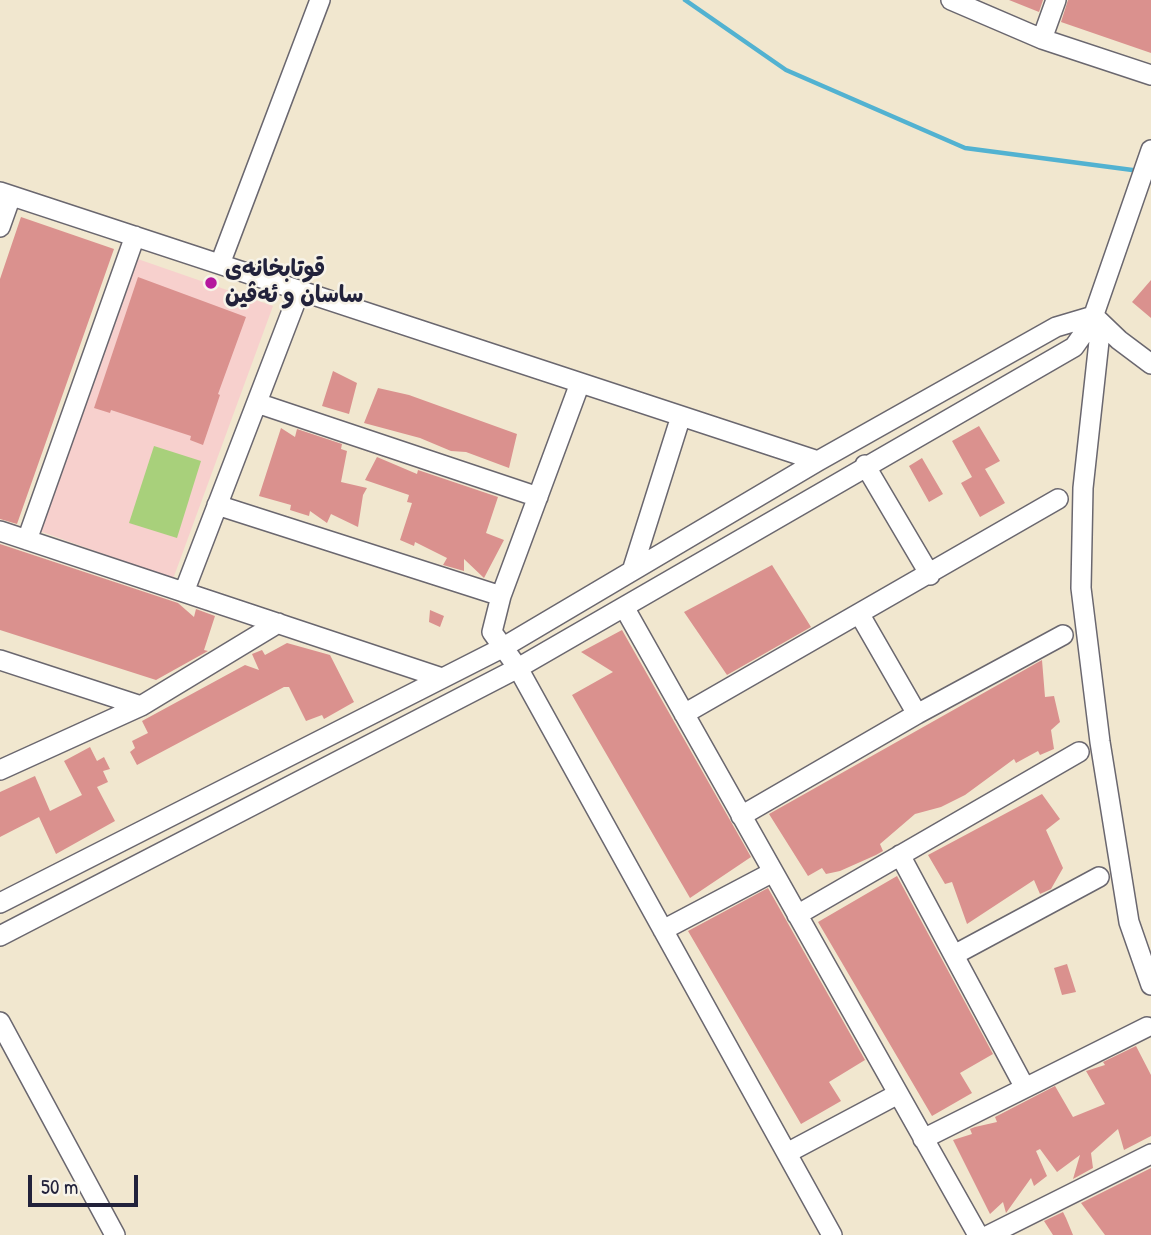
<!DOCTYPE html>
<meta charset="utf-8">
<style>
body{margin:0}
#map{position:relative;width:1151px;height:1235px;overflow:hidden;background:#f1e7cf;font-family:"Patrick Hand",sans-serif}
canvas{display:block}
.scale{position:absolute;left:28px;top:1175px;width:110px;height:32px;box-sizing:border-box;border:4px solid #22223b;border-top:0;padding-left:9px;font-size:21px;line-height:24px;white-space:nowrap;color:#22223b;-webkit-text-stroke:5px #f7f3e8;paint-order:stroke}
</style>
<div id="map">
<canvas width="1151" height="1235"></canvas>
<div class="scale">50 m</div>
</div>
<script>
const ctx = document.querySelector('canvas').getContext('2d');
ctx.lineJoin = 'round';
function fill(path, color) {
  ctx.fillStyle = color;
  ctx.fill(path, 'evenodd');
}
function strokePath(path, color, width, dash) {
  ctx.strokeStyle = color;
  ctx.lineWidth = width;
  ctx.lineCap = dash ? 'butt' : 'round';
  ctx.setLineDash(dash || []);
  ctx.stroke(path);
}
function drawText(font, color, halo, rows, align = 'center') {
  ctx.font = font + ' "Patrick Hand","Playpen Sans Arabic",sans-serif';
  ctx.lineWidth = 5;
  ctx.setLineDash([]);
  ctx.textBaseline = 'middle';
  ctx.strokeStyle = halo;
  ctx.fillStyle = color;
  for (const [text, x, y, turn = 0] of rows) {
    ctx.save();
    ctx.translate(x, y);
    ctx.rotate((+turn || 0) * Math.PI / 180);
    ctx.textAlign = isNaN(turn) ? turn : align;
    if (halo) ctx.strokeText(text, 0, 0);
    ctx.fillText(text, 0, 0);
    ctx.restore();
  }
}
const built = new Path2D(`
 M132 257 273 306 173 579 34 529Z`);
const green = new Path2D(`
 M154 446 201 461 177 538 129 523Z`);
const stream = new Path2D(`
 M685 0 786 70 965 148 1140 171`);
const building = new Path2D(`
 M1009 0H1043L1039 12Z
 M1068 0H1151V53L1061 22Z
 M21 217 114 249 17 524 0 519V279Z
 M138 277 246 317 218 394 220 395 203 445 190 440 191 436 111 410 110 413 94 408Z
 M1151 280V318L1132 302Z
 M333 371 357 383 349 414 322 406Z
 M378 388 409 395 517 434 509 468 466 452 451 451 420 438 364 423Z
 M979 426 1000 461 985 469 1005 503 980 517 961 483 972 477 952 441Z
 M281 428 295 437 297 429 342 444 341 449 347 451 341 482 367 488 363 495 358 527 331 514 327 523 310 511 309 516 290 510 291 505 259 496Z
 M377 457 417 474 418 470 498 497 486 533 504 540 484 578 464 559V571L443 565 447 558 415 542 414 546 400 540 412 503 407 502 409 495 365 480Z
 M922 458 943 494 929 502 909 466Z
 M0 544 178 603 194 617 196 609 215 616 204 650 208 651 156 680 0 630Z
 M772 565 811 627 727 675 684 612Z
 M430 610 444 616 440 627 429 622Z
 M622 630 751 857 690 898 572 695 613 672 581 652Z
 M287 643 330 655 354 702 324 719 322 715 306 721 289 687H284L137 765 130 752 135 748 132 741 148 733 142 721 245 665 259 670 252 654 262 650 265 655Z
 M1042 660 1045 697 1054 696 1060 722 1051 730 1054 749 1040 755 1038 751 1016 763 1014 759 965 795 941 807 915 814 880 844 883 851 876 855 840 871 826 874 822 868 808 876 769 814Z
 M90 747 97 761 104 757 110 769 103 771 108 782 97 787 115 821 56 854 39 817 0 837V792L35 776 50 811 82 795 64 761Z
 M1042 794 1060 819 1046 830 1063 868 1051 889 1040 894 1034 880 967 924 952 882 945 884 928 855Z
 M897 876 993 1054 960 1073 972 1093 932 1116 818 922Z
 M768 888 865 1060 829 1082 841 1101 801 1124 688 931Z
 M1067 964 1076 992 1062 995 1054 968Z
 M1136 1046 1151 1075V1136L1124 1150 1118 1129 1091 1153 1093 1168 1073 1179 1080 1155 1057 1172 1040 1149 1036 1151 1047 1176 1034 1186 1031 1178 1006 1213 1003 1202 990 1214 953 1140 972 1134 970 1129 975 1127 997 1122 995 1117 1055 1086 1073 1117 1105 1104 1086 1071 1105 1065 1103 1062Z
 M1151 1168V1235H1105L1081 1203Z
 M1063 1212 1066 1218 1073 1235H1053L1044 1221Z`);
const minor = new Path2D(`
 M951 0 1042 39 1151 75
 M1042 39 1056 0
 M0 192 818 461
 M0 227 11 196
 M220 264 320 0
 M1094 316 1119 340 1151 364
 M1101 323 1083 488 1081 588 1100 742 1129 922 1151 985
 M580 383 501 596 492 632 518 668 832 1235
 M257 403 538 497
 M865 465 930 575
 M217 505 501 596
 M0 531 442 678
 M27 540 135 236
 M632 571 681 416
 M184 592 300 290
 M624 607 978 1235
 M860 615 917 714
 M0 660 141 706
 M684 714 1058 499
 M0 770 141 706 278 623
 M741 816 917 714 1063 635
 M900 855 1024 1086
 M0 903 502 648 818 461 1056 327 1093 316
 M797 915 1079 752
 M663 930 773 872
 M0 936 518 668 1074 347 1091 323 1151 150
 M954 955 1099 877
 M0 1022 115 1235
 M923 1139 1147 1027
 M787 1153 898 1094
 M989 1235 1151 1154`);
const markers = [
 [211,283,7,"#b5179e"]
];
const poiNames = [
 ["قوتابخانەی",225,270],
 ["ساسان و ئەڤین",225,296]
];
fill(built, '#f7d0cd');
fill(green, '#a8d07b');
strokePath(stream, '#52b2d1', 4.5);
fill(building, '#da918e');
strokePath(minor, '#6a676f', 22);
strokePath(minor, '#fff', 19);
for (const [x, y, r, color] of markers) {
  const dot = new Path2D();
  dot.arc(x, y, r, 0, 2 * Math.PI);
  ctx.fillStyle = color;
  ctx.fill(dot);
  strokePath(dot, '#f7f3e8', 2.5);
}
drawText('bold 23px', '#22223b', '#f7f3e8', poiNames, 'left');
</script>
